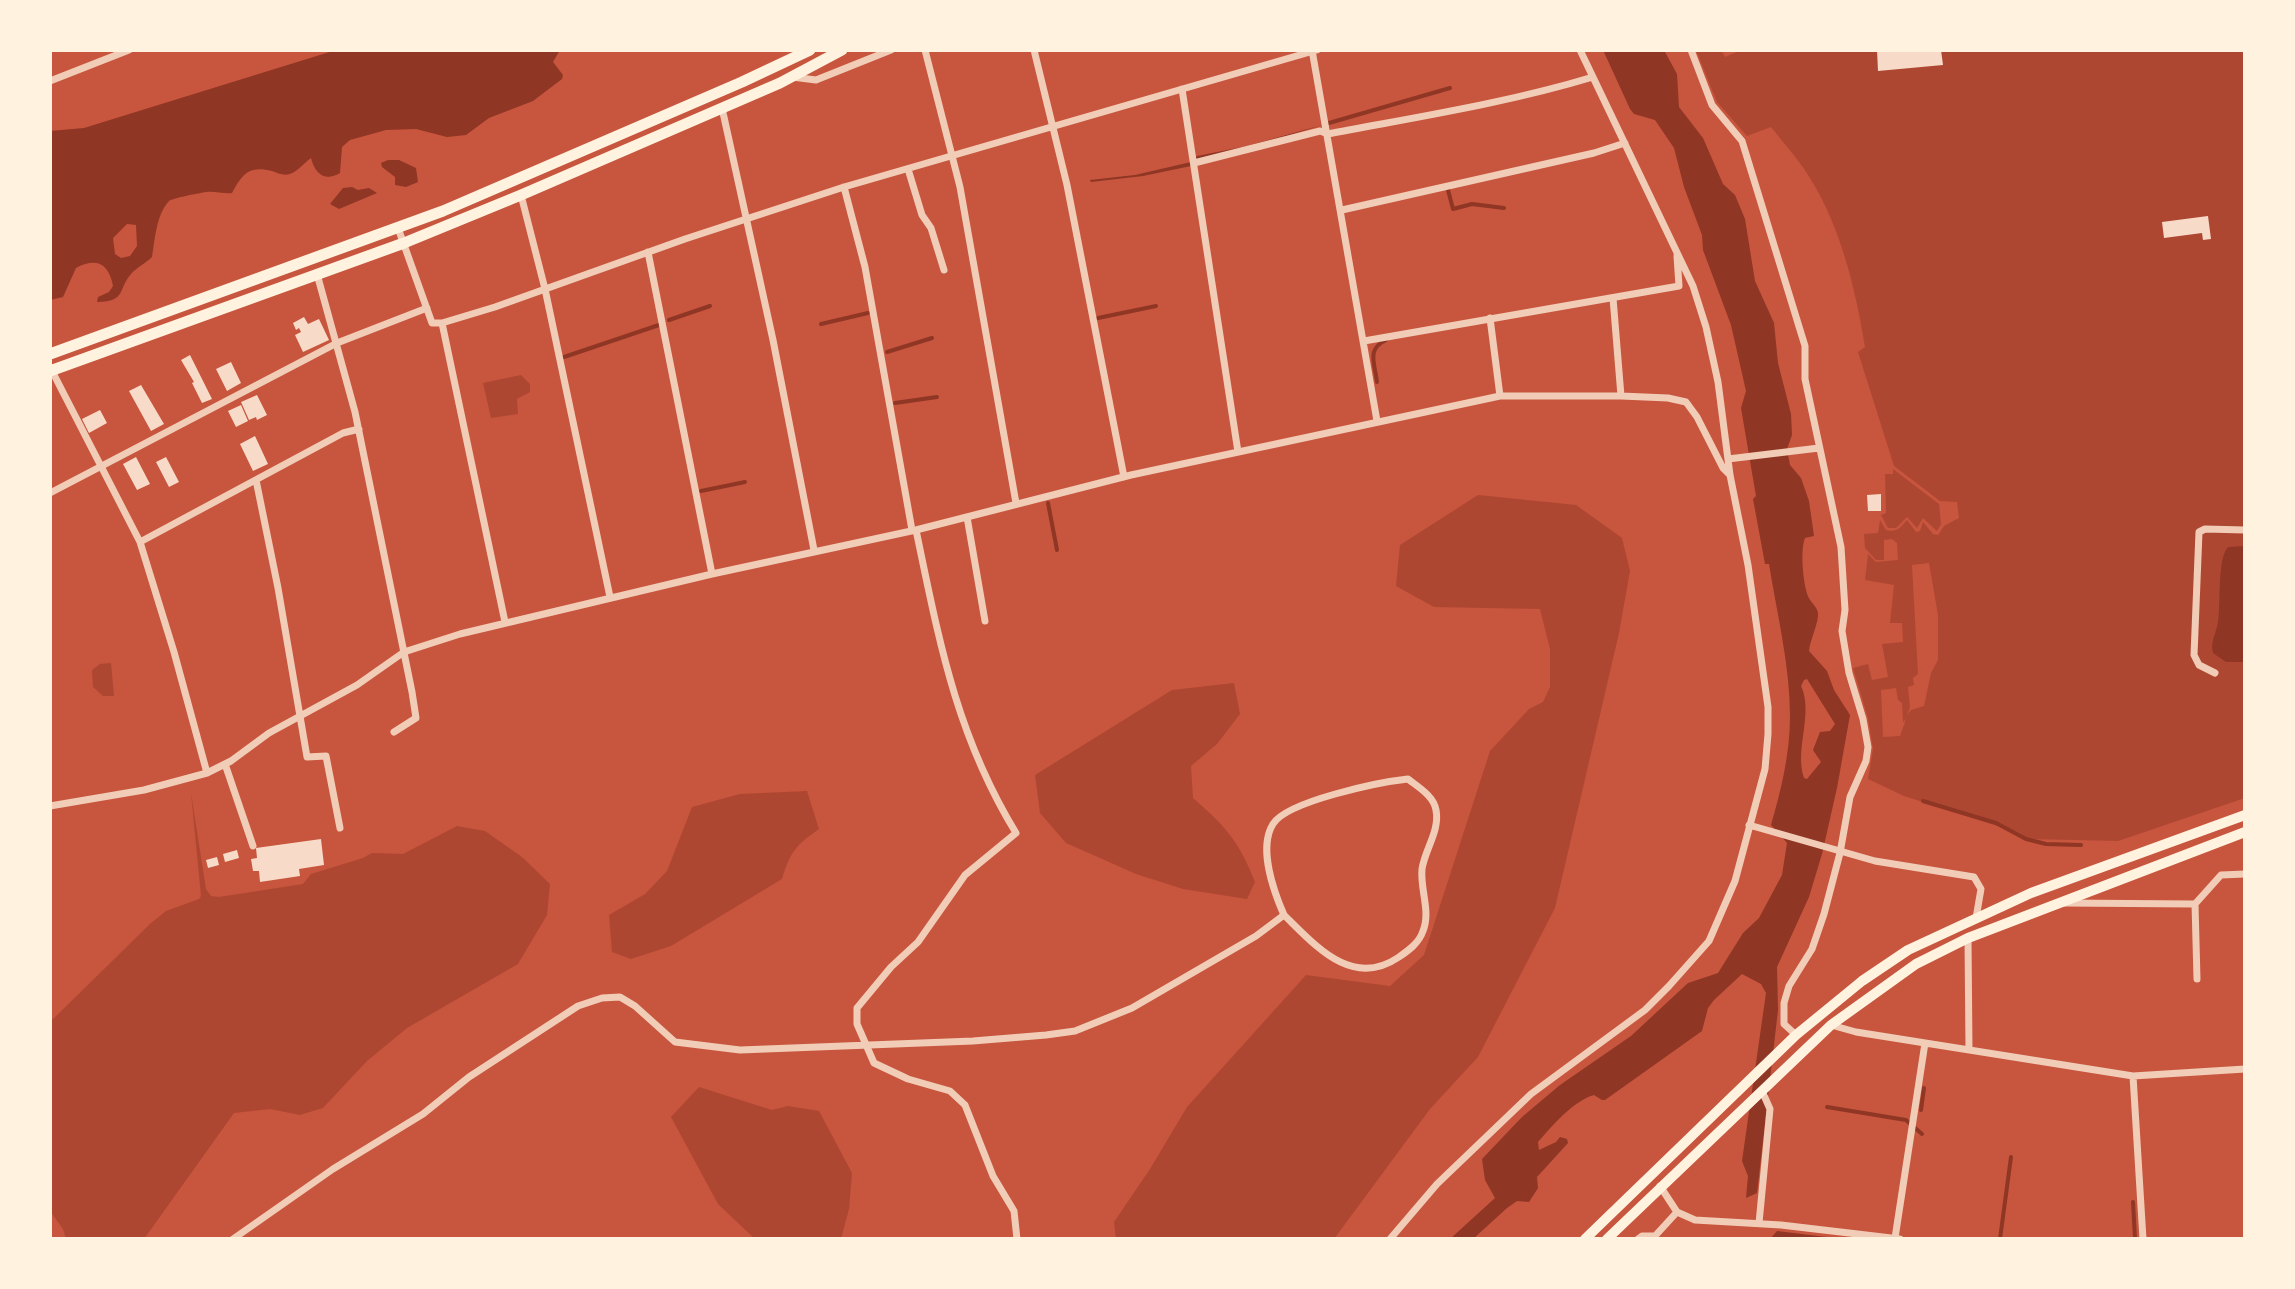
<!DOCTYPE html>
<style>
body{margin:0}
#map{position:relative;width:2295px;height:1289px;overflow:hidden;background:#c8553d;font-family:Inter,sans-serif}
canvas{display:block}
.frame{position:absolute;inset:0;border:52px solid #fff3e0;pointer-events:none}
</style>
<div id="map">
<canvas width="2295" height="1289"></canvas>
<div class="frame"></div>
</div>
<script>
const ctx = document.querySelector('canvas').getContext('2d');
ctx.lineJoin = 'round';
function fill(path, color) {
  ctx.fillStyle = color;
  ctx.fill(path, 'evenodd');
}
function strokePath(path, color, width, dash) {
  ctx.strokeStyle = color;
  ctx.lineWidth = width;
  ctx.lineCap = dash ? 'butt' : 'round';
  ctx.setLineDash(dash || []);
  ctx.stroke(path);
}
const green = new Path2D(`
 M1696 50H1721L1725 57 1741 50H2245V798L2118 841 2030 839 1998 826 1904 796 1868 779 1873 749 1868 718 1853 668 1868 664 1872 680 1888 677 1882 644 1903 642 1902 623H1890L1894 585 1865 580 1868 554 1876 562 1898 560 1897 543 1892 539 1884 540V560H1876L1865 548 1864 534 1878 533 1880 520 1886 530C1897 533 1901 527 1907 520L1916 532 1920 531 1923 522 1933 534 1938 535 1944 526 1959 518 1957 502 1940 501 1894 466 1858 352 1865 347C1855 286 1839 218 1802 166 1792 152 1781 140 1771 127L1747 136 1717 102ZM1929 563 1938 615V660L1931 673 1924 706 1911 710 1907 715 1910 707 1908 687 1914 685 1913 678 1918 674 1912 565ZM1896 688 1898 700 1902 703 1903 722 1906 719 1900 736 1883 737 1881 690Z
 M521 375 530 384V392L517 399 518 414 491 418 483 383Z
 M1893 469 1939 504 1941 524 1937 531 1923 518 1917 528 1907 517 1896 528H1888L1881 515 1886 513 1885 474H1893Z
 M1478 495 1576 505 1622 538 1630 571 1619 633 1555 908 1478 1057 1430 1109 1334 1239H1116L1114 1222 1150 1169 1187 1107 1306 975 1390 986 1424 955 1490 751 1529 709 1543 702 1550 687V649L1540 609 1434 607 1396 586 1400 545Z
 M111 663 114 696H103L93 687 92 670 100 664Z
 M1234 683 1240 714 1217 744 1191 766 1193 798C1226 827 1239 841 1255 882L1247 899 1183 889 1136 874 1066 843 1040 813 1035 775 1172 690Z
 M807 791 819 829C796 845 790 852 782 879L671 946 631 959 612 952 609 915 645 894 667 871 692 807 740 794Z
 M191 793 206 889 211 896 219 897 303 884 311 874 363 858 372 853 403 854 457 826 485 831 522 857 550 884 547 915 518 964 407 1028 367 1061 323 1108 300 1115 270 1109 234 1113 144 1239H66L63 1229 50 1211V1022L151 923 166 911 199 899 201 896Z
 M699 1087 772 1110 788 1106 819 1111 852 1173 849 1209 841 1239H755L718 1204 671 1117Z`);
const water = new Path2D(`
 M336 50H560L553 62 563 75 562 79 533 101 489 118 466 135 447 137 416 129 386 130 350 140 342 147 340 173C325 182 315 174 311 158 304 163 298 171 290 174 283 176 278 173 272 171 249 165 242 174 232 193 224 194 215 191 206 192 200 193 173 198 169 201 156 215 155 240 152 257 146 263 136 268 131 274 117 290 127 301 97 302L98 297 109 292 113 286C109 264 97 257 76 268L63 297 50 300V131L84 128ZM127 224 136 225 137 246 130 256 121 258 115 254 113 238Z
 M1603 50H1664L1677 74 1679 107 1703 138 1723 184 1735 195 1745 219 1755 281 1774 323 1778 363 1791 414 1792 435 1787 449 1790 465 1801 478 1809 501 1814 536 1805 538C1800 550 1803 584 1808 596 1810 602 1817 606 1818 613 1819 622 1810 640 1809 651L1827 671 1834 690 1850 715 1837 788 1822 854 1809 897 1777 967 1778 1010 1757 1193 1746 1198 1748 1176 1742 1161 1766 993 1761 984 1742 974 1714 1000 1708 1008 1702 1031 1605 1100H1602L1594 1095C1573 1101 1552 1126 1538 1142L1539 1150 1556 1142 1560 1137 1567 1139 1568 1143 1537 1177 1538 1188 1529 1202 1517 1201 1507 1208 1473 1239H1450L1495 1198 1485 1180 1482 1159 1522 1117 1560 1085 1631 1036 1688 983 1718 973 1743 933 1759 918 1782 875 1787 843 1771 825C1781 790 1790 754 1790 716 1790 665 1777 614 1769 564H1765L1753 499 1756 496 1741 408 1746 391 1731 325 1703 250 1702 235 1684 187 1674 148 1655 120 1634 114 1630 109ZM1807 679 1835 724 1830 731 1820 732 1813 750 1821 762 1807 779 1804 778C1794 749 1814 714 1801 686L1804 680Z
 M1322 125 1191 166 1143 176 1091 182 1090 180 1135 175 1191 162 1197 156 1247 146Z
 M388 160H399L416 168 418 182 406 187 395 185V177L382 167 381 163Z
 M352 187 358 190 369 188 377 193 339 209 330 204 343 188Z
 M2245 546V662H2226L2213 653C2210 642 2216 634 2218 622 2221 603 2217 559 2228 547Z
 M1777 1231 1843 1239H1770Z`);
const stream = new Path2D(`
 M1329 123 1450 88
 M1448 190 1453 209 1472 204 1504 208
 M1098 318 1156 306
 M669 320 710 306
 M821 324 868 313
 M887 352 932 338
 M564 357 659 325
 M1377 382C1375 364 1366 349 1386 340
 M895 403 937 397
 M701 491 745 482
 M1048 503 1057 550
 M1923 801 1996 823 2026 839 2046 844 2081 845
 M1827 1107 1906 1120 1922 1134
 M1921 1110 1924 1088
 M2133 1202 2135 1239
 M2000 1239 2011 1157`);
const building = new Path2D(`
 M1877 50H1941L1943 65 1878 71Z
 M2208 216 2211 239 2203 240 2202 233 2164 238 2162 222Z
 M304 317 308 324 319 319 329 340 303 352 295 335 301 332 299 328 296 330 293 323Z
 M190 355 212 399 202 403 192 383 194 382 181 360Z
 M231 362 241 383 227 391 216 369Z
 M141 385 164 424 151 431 129 391Z
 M257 395 267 415 257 420 256 417 249 420 241 402Z
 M241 405 248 421 236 427 228 411Z
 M100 410 107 423 89 433 82 419Z
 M255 436 268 464 253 471 240 444Z
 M136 457 150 484 137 490 123 464Z
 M166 457 179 482 169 487 156 462Z
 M1881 494V511H1868L1867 495Z
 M321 839 324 865 299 869 300 876 260 882 259 871H253L251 859 257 858 256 848Z
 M237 850 239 858 225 862 223 854Z
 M217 857 219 865 208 868 206 860Z`);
const minor = new Path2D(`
 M925 50 960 187 1016 503
 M1034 50 1067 185 1124 477
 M1312 50 1377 421
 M1691 50 1712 105 1742 141 1805 346V379L1841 547 1845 610 1842 631 1849 673 1863 719 1868 747 1866 761 1850 797 1840 853 1824 914 1812 949 1789 986 1784 1003V1024L1796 1035
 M792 77 816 80 891 50
 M50 81 129 50
 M1182 89 1238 452
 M722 108 773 340 814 550
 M1194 163 1320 131 1328 134C1417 117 1507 103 1593 77
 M908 169 922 215 931 228 944 270
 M844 187 865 267 912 530
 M521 195 545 289 610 597
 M1342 210 1594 153 1625 143
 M398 228 432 323H442L495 307 685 239 844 187 1317 50
 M648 252 712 574
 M317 274 355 412 412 692 416 718 394 732
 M1613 298 1621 396
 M1490 318 1500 396
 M442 323 505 622
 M1364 341 1679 286 1677 256
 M50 367 140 542 174 652 207 773
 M1728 459 1819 448
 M256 480 278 588 307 757 326 756 340 828
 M50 493 337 343 427 308
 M967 517 985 621
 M916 530C939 640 956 735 1016 833L965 875 918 942 891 967 857 1008V1024L874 1063 908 1079 950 1091 965 1105 993 1176 1014 1211 1017 1239
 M140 542 343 433 359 429
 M2215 673 2199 665 2194 655 2199 532 2205 529 2245 530
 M225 764 253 846
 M50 806 144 790 207 773 231 761 269 733 357 685 404 652 460 634 712 574 916 530 1131 475 1500 396H1621L1668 398 1686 402 1697 417 1723 468 1730 475
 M1749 825 1875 861 1974 877 1981 889 1976 918
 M2064 903 2195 904 2221 875 2245 874
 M2195 904 2197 979
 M1968 938 1969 1050
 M1831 1025 1856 1032 2133 1076 2245 1069
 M2133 1076 2143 1239
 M1660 1186 1677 1212 1695 1220 1781 1225 1900 1239
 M1759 1223 1770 1109 1762 1091
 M1895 1238 1925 1043
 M233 1239 333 1169 423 1114 469 1077 578 1006 602 998 620 997 635 1006 675 1042 740 1050 973 1041 1046 1035 1075 1031 1132 1008 1256 936 1284 915C1274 892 1258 848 1273 824 1287 801 1380 782 1408 779 1418 787 1434 796 1436 810 1440 831 1425 849 1422 869 1420 890 1431 911 1423 931 1419 943 1409 950 1399 957 1352 989 1316 946 1284 915
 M1390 1239 1437 1184 1531 1094 1645 1010 1669 986 1709 941 1735 881 1765 769 1768 734V707L1748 565 1730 475 1718 382 1706 327 1693 286 1580 50
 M1638 1239 1642 1236H1655L1677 1212`);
const secondary = new Path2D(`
 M1585 1239 1796 1035 1862 981 1908 950 2031 893 2245 815
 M1607 1239 1831 1025 1916 964 1968 938 2245 832`);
const trunk = new Path2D(`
 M50 354 443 211 742 82 810 50
 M50 371 404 243 521 195 780 83 842 50`);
fill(green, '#ae4732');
fill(water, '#8f3625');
strokePath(stream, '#8f3625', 4);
fill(building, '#f7dbc8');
strokePath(minor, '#f1ccb7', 7);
strokePath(secondary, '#fff3e0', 10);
strokePath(trunk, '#fff3e0', 11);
</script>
